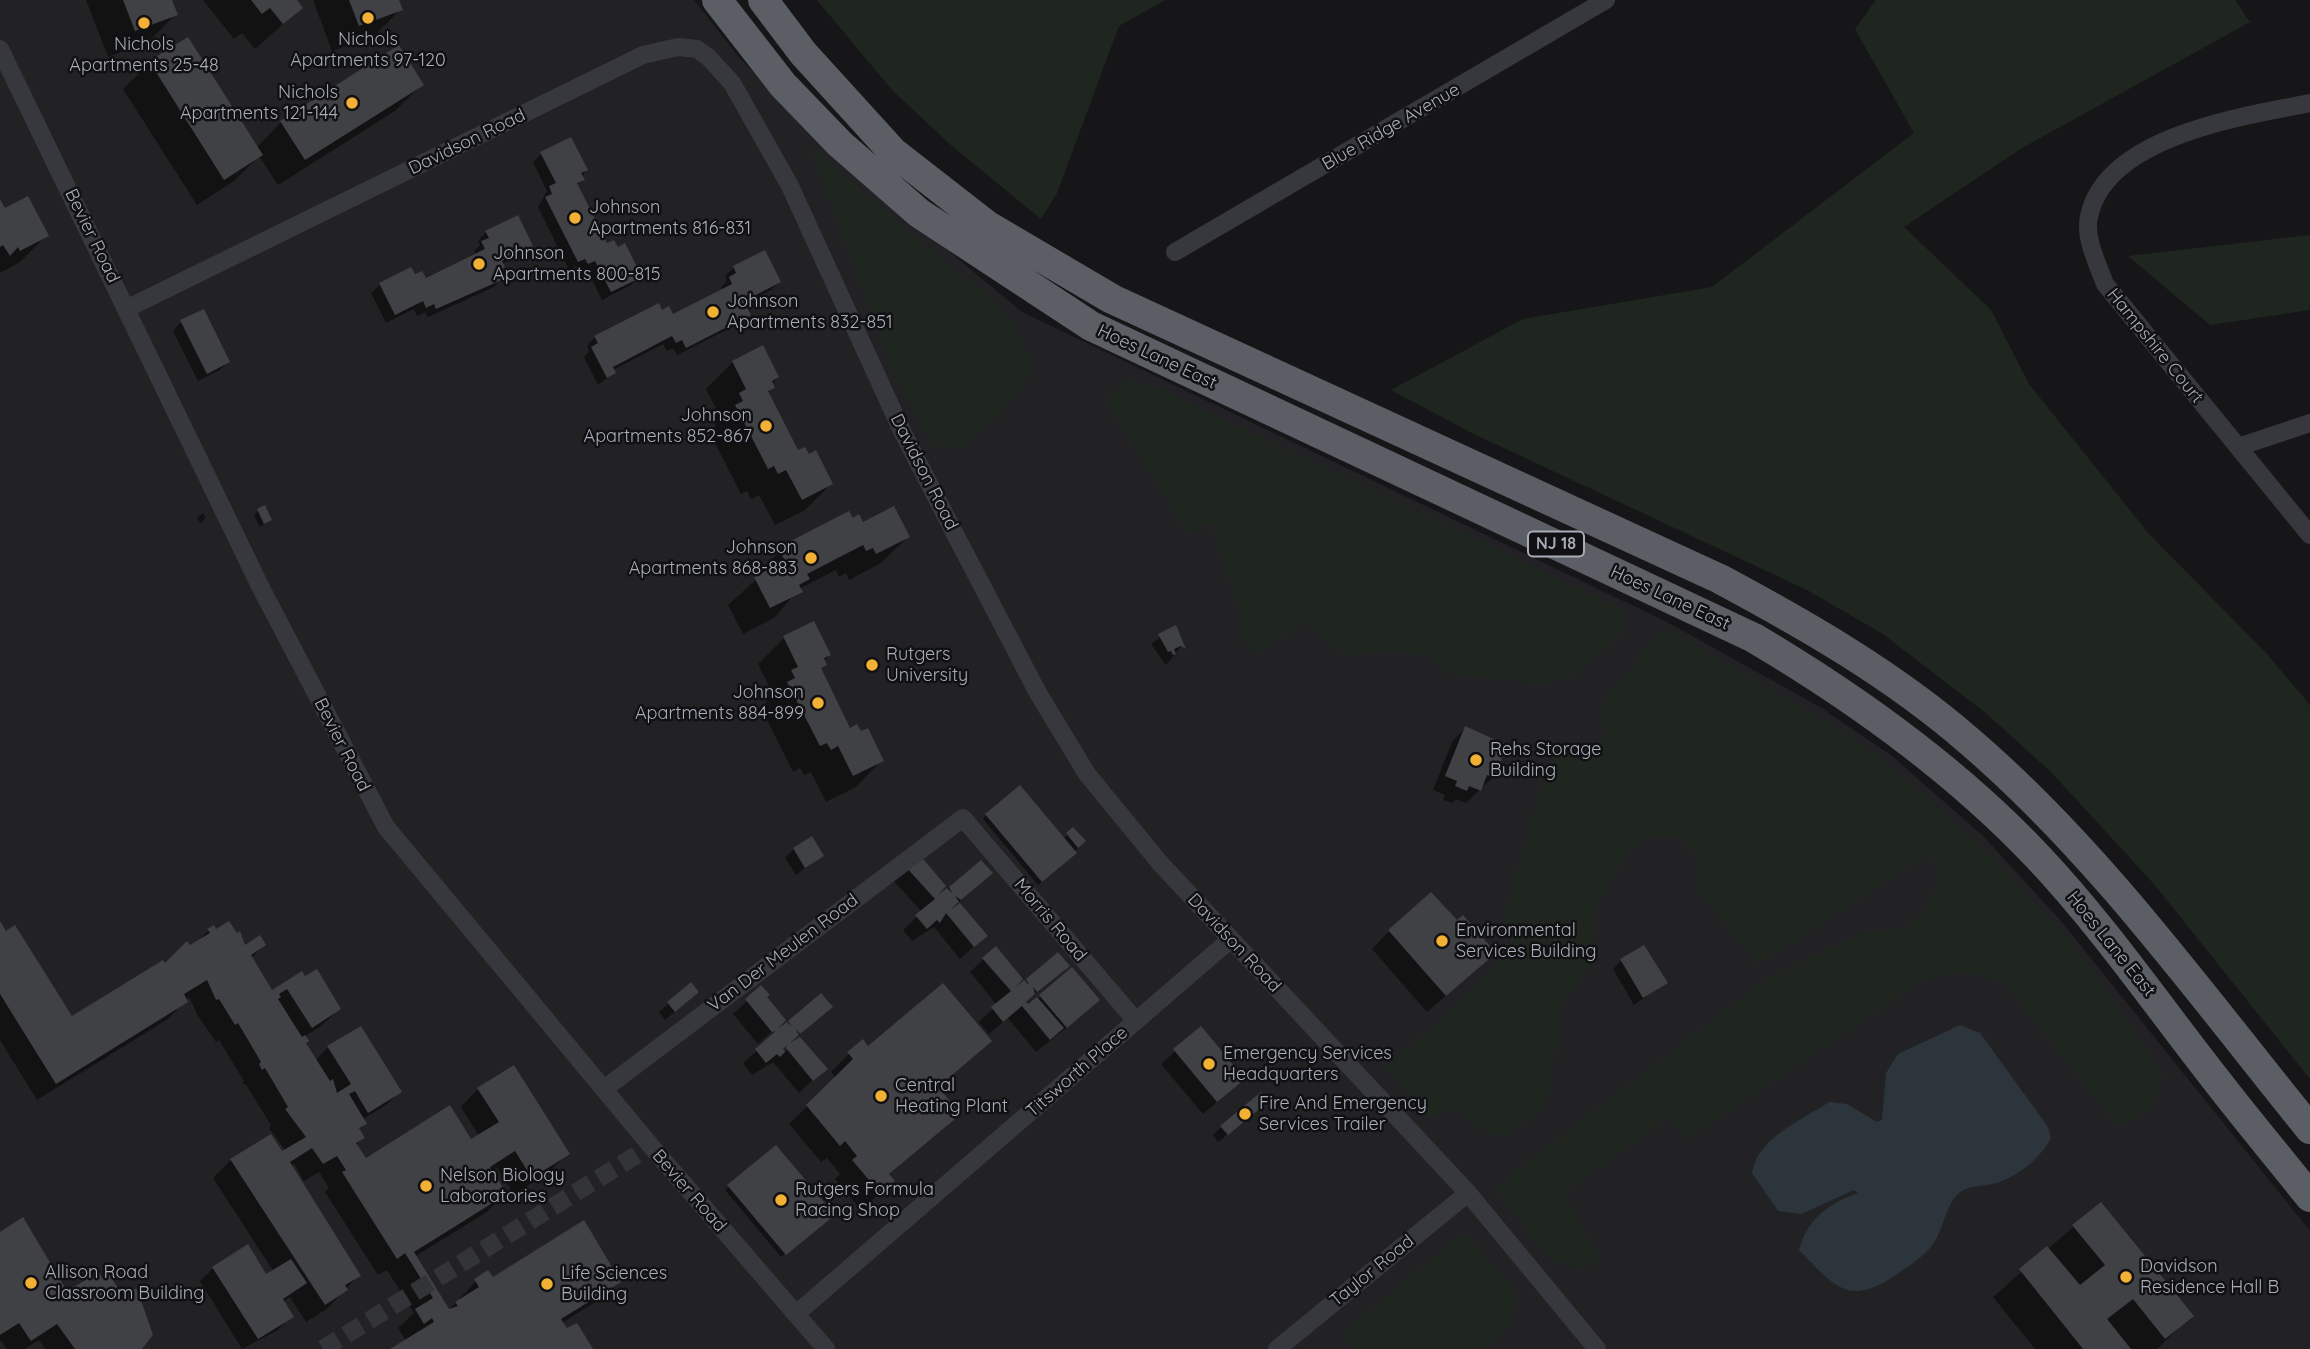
<!DOCTYPE html>
<style>
body{margin:0}
canvas{display:block;background:#161618}
</style>
<canvas width="2310" height="1349"></canvas>
<script>
const ctx = document.querySelector('canvas').getContext('2d');
ctx.lineJoin = 'round';
function fill(path, color) {
  ctx.fillStyle = color;
  ctx.fill(path, 'evenodd');
}
function strokePath(path, color, width, dash) {
  ctx.strokeStyle = color;
  ctx.lineWidth = width;
  ctx.lineCap = dash ? 'butt' : 'round';
  ctx.setLineDash(dash || []);
  ctx.stroke(path);
}
function drawText(font, color, halo, rows, align = 'center') {
  ctx.font = font + ' Quicksand,sans-serif';
  ctx.lineWidth = 5;
  ctx.setLineDash([]);
  ctx.textBaseline = 'middle';
  ctx.strokeStyle = halo;
  ctx.fillStyle = color;
  for (const [text, x, y, turn = 0] of rows) {
    ctx.save();
    ctx.translate(x, y);
    ctx.rotate((+turn || 0) * Math.PI / 180);
    ctx.textAlign = isNaN(turn) ? turn : align;
    if (halo) ctx.strokeText(text, 0, 0);
    ctx.fillText(text, 0, 0);
    ctx.restore();
  }
}
const built = new Path2D(`
 M0 0H694L737 55 828 151 1022 312 1669 623 1820 707 1892 756 1984 837 2061 921 2310 1231V1349H0Z`);
const green = new Path2D(`
 M817 0H1165L1119 26 1057 193 1041 219 952 146 892 90Z
 M1876 0H2235L2250 22 2022 148 1904 227 1991 310 2029 384 2149 534 2268 655 2310 705V1079L2154 884 2051 772 1987 714 1883 634 1807 590 1474 434 1391 390 1523 319 1712 287 1914 133 1855 29Z
 M809 144 946 264 990 295 1015 328 1033 365C1020 399 990 424 963 447H933L891 367Z
 M2310 235V310L2210 325 2128 256Z
 M1129 380 1156 387 1622 609 1623 633 1571 677 1544 684 1447 673 1430 656 1384 650 1348 657 1305 623 1256 653 1242 640 1240 612 1210 522 1187 533 1105 399Z
 M1664 627 1847 734 1895 770 1993 857 2086 960 2163 1075 2152 1108 2118 1127 2005 984C1972 969 1957 971 1922 981L1686 1140 1668 1118 1568 1190 1571 1208 1600 1258 1584 1269 1550 1259 1497 1191 1521 1167 1768 978 1859 934 1905 927 1919 916 1932 897 1939 878 1931 858 1924 857 1758 965 1694 886 1699 865 1692 848 1674 837H1651L1629 850 1596 906 1592 964 1562 1004 1548 1096 1540 1111 1506 1137 1484 1130 1454 1109 1429 1118 1385 1067 1433 1027 1512 947 1502 922 1541 787 1548 769 1565 746 1579 761 1607 731 1599 719V708Z
 M1466 1233 1517 1295 1511 1324 1481 1349H1354L1342 1334 1460 1235Z`);
const water = new Path2D(`
 M1960 1025 1980 1033 2048 1127 2051 1138C2041 1157 2021 1174 2000 1182 1987 1187 1970 1184 1959 1193 1945 1206 1944 1229 1933 1244 1924 1257 1908 1266 1896 1275 1847 1308 1834 1285 1799 1250 1808 1218 1828 1204 1858 1193L1854 1190 1801 1214 1778 1211 1752 1173C1757 1138 1802 1120 1829 1102L1847 1104 1877 1122 1882 1120 1886 1073 1898 1054Z`);
const shadow = new Path2D(`
 M86 0H170L176 14 149 41 108 57Z
 M203 0H295L301 8 255 49 242 33 234 39Z
 M313 0H397L401 9 374 36 332 51Z
 M187 39 256 148 281 122 422 84 395 111 278 185 259 156 234 181 197 205 123 89 150 63Z
 M541 154 586 169 577 186 607 246 639 277 631 285 602 300 586 268 579 272 576 266 569 270 538 207 547 191 533 162Z
 M0 202 4 210 47 235 20 262 0 273Z
 M486 232 531 246 522 254 502 264 499 271 502 279 494 287 428 317 425 312 417 316 414 309 386 323 371 293 380 285 414 277 425 280 476 255 474 251 480 245 478 241Z
 M764 252 779 282 771 290 749 301 746 309 748 315 740 323 677 355 673 348 667 351 663 344 613 370 614 373 598 385 584 357 589 351 587 346 595 337 661 312 672 316 723 291 721 287 727 281 725 276 734 268Z
 M181 322 228 362 220 370 198 381 173 331Z
 M733 362 777 377 768 393 798 453 831 484 805 510 775 525 759 495 751 499 747 491 741 494 710 433 716 426 713 421 719 414 706 389Z
 M258 511 270 520 260 527 254 515Z
 M203 513 206 518 200 523 197 518Z
 M852 520 908 537 881 563 849 580 846 573 839 577 836 570 799 589 774 618 743 634 728 605 761 575 759 572 786 545Z
 M1175 627 1184 643 1166 665 1151 644Z
 M784 638 829 654 819 670 849 730 882 760 856 787 826 802 811 772 804 775 800 768 793 772 762 710 772 692 758 664Z
 M1465 728 1493 777 1466 803 1456 799 1452 803 1443 800 1445 795 1433 790 1452 742Z
 M986 815 1063 839 1073 829 1083 841 1071 857 1038 885 983 819Z
 M794 849 822 855 796 875 785 858Z
 M919 856 935 898 981 862 991 873 944 916 960 906 985 936 960 959 934 927 912 941 903 930 922 912 893 880Z
 M0 924 71 1019 164 964 187 943 189 948 195 945 208 931H216L244 948 264 945 251 958 272 992 302 974 339 1009 321 1026 304 1037V1043L315 1061 328 1047 399 1092 386 1105 363 1119 365 1123 358 1130 362 1138 356 1145 365 1160 471 1141 479 1136 461 1107 478 1089 567 1154 549 1172 514 1194 497 1168 490 1171 504 1194 487 1212 414 1257 448 1311 476 1281H618L600 1299 562 1323 591 1349H393L406 1341 398 1328 414 1313 387 1270 378 1275 325 1192 329 1188 319 1172 304 1181 294 1164 290 1166 359 1275 328 1308 306 1322 290 1297 283 1302 291 1316 278 1330 242 1349 200 1281 213 1268 266 1277 274 1272 213 1178 231 1160 286 1151 269 1128 271 1125 246 1085 242 1083 244 1081 219 1040 216 1042 198 1016 189 997 168 1019 37 1100 0 1040Z
 M1389 931 1476 970 1427 1012 1372 949Z
 M996 948 1021 979 1010 995 1058 954 1067 965 1025 1003 1028 1007 1072 969 1085 1013 1036 1052 1008 1018 989 1034 979 1022 997 1005 970 972Z
 M1621 961 1665 983 1634 1005 1613 969Z
 M691 984 689 1000 665 1020 659 1012Z
 M761 988 765 998 784 1020 758 1044 733 1014Z
 M821 995 831 1007 781 1050 784 1053 800 1039 825 1069 799 1093 773 1062 752 1075 743 1063Z
 M1201 1028 1243 1079 1203 1114 1161 1064Z
 M989 1041 937 1088 958 1114 888 1175 893 1181 861 1210 835 1179 840 1174 827 1158 821 1162 789 1124 836 1078 831 1072 849 1054 868 1049Z
 M1258 1110 1218 1142 1213 1135 1221 1127Z
 M729 1186 829 1218 781 1257 725 1190Z
 M2073 1227 2191 1316 2157 1349H2035L1993 1297Z
 M0 1234 66 1293 139 1349H45L39 1340 25 1349H7L0 1340Z`);
const building = new Path2D(`
 M123 0H172L178 15 135 31Z
 M251 0H297L303 8 283 24 270 8 262 14Z
 M349 0H399L403 10 359 26Z
 M188 37 263 155 224 180 149 61Z
 M399 45 424 85 305 160 280 121Z
 M571 137 588 170 581 173 585 180 577 183 607 243 614 240 618 247 625 243 642 277 611 292 595 261 588 264 585 259 578 262 545 197 552 194 549 186 556 183 540 152Z
 M28 196 49 236 20 251 18 247 10 256 3 245 0 247V199L5 208Z
 M518 215 533 246 502 261 505 267 500 270 504 279 436 309 434 304 426 308 423 301 395 315 379 283 411 267 415 274 422 271 426 278 485 249 481 241 489 238 485 231Z
 M765 250 781 282 750 298 753 304 747 308 751 315 686 348 682 340 676 343 672 336 613 367 616 373 607 378 591 347 598 343 594 336 659 303 662 310 669 306 673 314 732 284 729 277 736 273 733 266Z
 M204 309 230 362 207 374 180 320Z
 M763 345 779 377 772 381 775 388 768 391 798 450 805 447 809 454 816 450 833 484 802 500 786 470 778 474 774 466 768 469 735 405 743 401 739 393 746 389 732 361Z
 M265 505 272 520 264 524 257 509Z
 M894 506 910 537 876 554 873 548 866 551 863 545 807 574 810 579 799 585 803 592 770 608 754 577 785 561 781 553 788 550 785 544 849 511 853 518 859 514 863 522Z
 M814 621 831 655 824 658 827 665 821 668 850 728 857 724 861 731 868 728 884 761 853 776 838 746 831 750 827 743 820 746 787 682 795 678 791 670 798 667 783 636Z
 M1176 625 1186 649 1181 646 1174 649 1176 654 1173 655 1171 651 1168 652 1158 634Z
 M1465 726 1507 745 1494 778 1487 775 1481 791 1469 786 1467 791 1455 786 1457 781 1445 776Z
 M1020 785 1077 853 1042 882 985 814Z
 M1073 827 1086 841 1078 848 1066 833Z
 M812 836 824 856 805 868 793 848Z
 M919 854 946 886 938 895 947 888 952 893 949 887 981 860 993 873 961 900 955 896 959 902 950 910 960 903 988 936 974 947 946 913 940 923 937 920 927 929 915 915 935 899 905 866Z
 M1431 892 1457 920 1463 915 1496 953 1446 996 1388 930Z
 M0 921 6 931 15 925 72 1016 163 960 165 963 187 941 190 945 210 933 207 929 214 925 216 929 229 921 237 933 240 931 245 945 260 935 266 945 251 955 272 990 302 971 305 976 317 969 341 1009 312 1028 287 989 279 994 281 997 278 999 302 1037 305 1035 309 1041 306 1043 330 1081 333 1079 337 1093 351 1084 327 1046 361 1026 402 1092 368 1113 355 1091 349 1094 367 1124 359 1128 365 1138 356 1143 366 1158 450 1105 471 1139 499 1122 477 1088 514 1065 570 1154 532 1178 515 1151 490 1167 507 1194 414 1252 449 1309 458 1306 455 1302 479 1287 474 1279 488 1270 493 1277 584 1220 621 1282 561 1319 567 1328 577 1323 593 1349H390L434 1322 432 1318 424 1324 415 1309 433 1298 405 1253 397 1259 342 1172 346 1170 337 1156 323 1164 312 1148 290 1162 361 1276 345 1285 348 1290 325 1305 230 1159 271 1134 282 1151 306 1137 285 1109 288 1107 265 1068 262 1070 259 1064 261 1062 238 1023 235 1025 219 999 216 1000 207 980 184 994 188 1002 56 1084 0 994Z
 M1644 945 1668 983 1643 998 1620 959Z
 M996 946 1023 979 1015 988 1024 980 1029 985 1026 979 1058 952 1070 966 1037 992 1033 987 1035 994 1026 1002 1028 1004 1037 997 1064 1028 1050 1040 1022 1006 1003 1022 991 1007 1011 991 982 958Z
 M1072 967 1100 1000 1067 1028 1039 995Z
 M691 982 699 992 675 1012 667 1002Z
 M943 983 992 1041 938 1087 961 1114 889 1174 895 1181 880 1193 852 1160 857 1156 845 1141 840 1146 806 1105 853 1059 847 1052 863 1039 868 1046Z
 M761 985 770 995 767 997 786 1020 778 1029 787 1022 792 1027 788 1021 821 993 833 1007 800 1034 796 1029 799 1035 790 1043 800 1037 828 1069 813 1081 786 1048 787 1045 783 1049 785 1052 780 1057 777 1054 766 1063 755 1049 776 1031 772 1032 745 999Z
 M1201 1026 1245 1079 1217 1102 1173 1049Z
 M1261 1092 1269 1101 1228 1135 1220 1126Z
 M776 1145 835 1215 786 1255 727 1185Z
 M2101 1202 2194 1316 2165 1339 2133 1299 2107 1319 2131 1349H2083L2019 1269 2047 1246 2080 1285 2105 1265 2072 1225Z
 M23 1217 67 1291 99 1272 102 1278 109 1274 118 1288 137 1289 153 1335 142 1349H75L57 1324 31 1341 19 1323 0 1335V1232Z
 M248 1244 266 1274 291 1259 307 1283 283 1299 294 1317 258 1339 212 1267Z`);
const minorTunnel = new Path2D(`
 M323 1349 651 1146`);
const minor = new Path2D(`
 M0 49 261 588 386 827 651 1146 826 1349
 M2310 103C2244 116 2105 136 2089 217 2084 237 2098 265 2105 284L2310 535
 M1175 252 1606 0
 M128 308 643 55 678 47 697 49 708 57 732 83 790 186 903 433 955 534 1038 693 1087 774 1160 863 1468 1193 1597 1349
 M2238 447 2310 423
 M604 1089 963 818 1136 1021
 M796 1314 1231 939
 M1277 1349 1468 1193`);
const trunk = new Path2D(`
 M717 0 783 85 840 144 919 213 1091 326 1754 638C1857 699 1955 769 2038 857 2104 927 2158 1006 2217 1081 2247 1120 2279 1158 2310 1197
 M763 0 803 53 893 152 988 226 1112 299 1720 579C1806 625 1893 675 1968 740 2099 852 2201 995 2310 1129`);
const markers = [
 [368,18,7,"#f2b134"],
 [144,23,7,"#f2b134"],
 [352,103,7,"#f2b134"],
 [575,218,7,"#f2b134"],
 [479,264,7,"#f2b134"],
 [713,312,7,"#f2b134"],
 [766,426,7,"#f2b134"],
 [811,558,7,"#f2b134"],
 [872,665,7,"#f2b134"],
 [818,703,7,"#f2b134"],
 [1476,760,7,"#f2b134"],
 [1442,941,7,"#f2b134"],
 [1209,1064,7,"#f2b134"],
 [881,1096,7,"#f2b134"],
 [1245,1114,7,"#f2b134"],
 [426,1186,7,"#f2b134"],
 [781,1200,7,"#f2b134"],
 [2126,1277,7,"#f2b134"],
 [31,1283,7,"#f2b134"],
 [547,1284,7,"#f2b134"]
];
const shields = [
 [1556,544,56]
];
const shieldNames = [
 ["NJ 18",1556,544]
];
const poiNames = [
 ["Nichols",368,40,"center"],
 ["Apartments 97-120",368,61,"center"],
 ["Nichols",144,45,"center"],
 ["Apartments 25-48",144,66,"center"],
 ["Nichols",338,93,"right"],
 ["Apartments 121-144",338,114,"right"],
 ["Johnson",589,208],
 ["Apartments 816-831",589,229],
 ["Johnson",493,254],
 ["Apartments 800-815",493,275],
 ["Johnson",727,302],
 ["Apartments 832-851",727,323],
 ["Johnson",752,416,"right"],
 ["Apartments 852-867",752,437,"right"],
 ["Johnson",797,548,"right"],
 ["Apartments 868-883",797,569,"right"],
 ["Rutgers",886,655],
 ["University",886,676],
 ["Johnson",804,693,"right"],
 ["Apartments 884-899",804,714,"right"],
 ["Rehs Storage",1490,750],
 ["Building",1490,771],
 ["Environmental",1456,931],
 ["Services Building",1456,952],
 ["Emergency Services",1223,1054],
 ["Headquarters",1223,1075],
 ["Central",895,1086],
 ["Heating Plant",895,1107],
 ["Fire And Emergency",1259,1104],
 ["Services Trailer",1259,1125],
 ["Nelson Biology",440,1176],
 ["Laboratories",440,1197],
 ["Rutgers Formula",795,1190],
 ["Racing Shop",795,1211],
 ["Davidson",2140,1267],
 ["Residence Hall B",2140,1288],
 ["Allison Road",45,1273],
 ["Classroom Building",45,1294],
 ["Life Sciences",561,1274],
 ["Building",561,1295]
];
const streetNames = [
 ["Blue Ridge Avenue",1391,127,-30],
 ["Davidson Road",467,142,-26],
 ["Bevier Road",92,236,64],
 ["Hampshire Court",2155,346,51],
 ["Hoes Lane East",1157,357,25],
 ["Davidson Road",924,472,63],
 ["Hoes Lane East",1670,598,25],
 ["Bevier Road",342,745,63],
 ["Morris Road",1050,920,50],
 ["Davidson Road",1234,943,47],
 ["Hoes Lane East",2111,944,51],
 ["Van Der Meulen Road",783,953,-37],
 ["Titsworth Place",1077,1072,-41],
 ["Bevier Road",689,1191,49],
 ["Taylor Road",1372,1271,-39]
];
fill(built, '#222225');
fill(green, '#1e261f');
fill(water, '#2c353c');
fill(shadow, '#0007');
fill(building, '#404145');
strokePath(minorTunnel, '#333438', 18, [18, 9]);
strokePath(minor, '#37383d', 18);
strokePath(trunk, '#5b5e65', 30);
for (const [x, y, r, color] of markers) {
  const dot = new Path2D();
  dot.arc(x, y, r, 0, 2 * Math.PI);
  ctx.fillStyle = color;
  ctx.fill(dot);
  strokePath(dot, '#111113', 2.5);
}
for (const [x, y, w] of shields) {
  const box = new Path2D();
  box.roundRect(x - w / 2, y - 12.5, w, 25, 5);
  ctx.fillStyle = '#111113';
  ctx.fill(box);
  strokePath(box, '#a8adb8', 2);
}
drawText('bold 16px', '#a8adb8', null, shieldNames);
drawText('18px', '#a8adb8', '#111113', poiNames, 'left');
drawText('18px', '#a8adb8', '#111113', streetNames);
</script>
